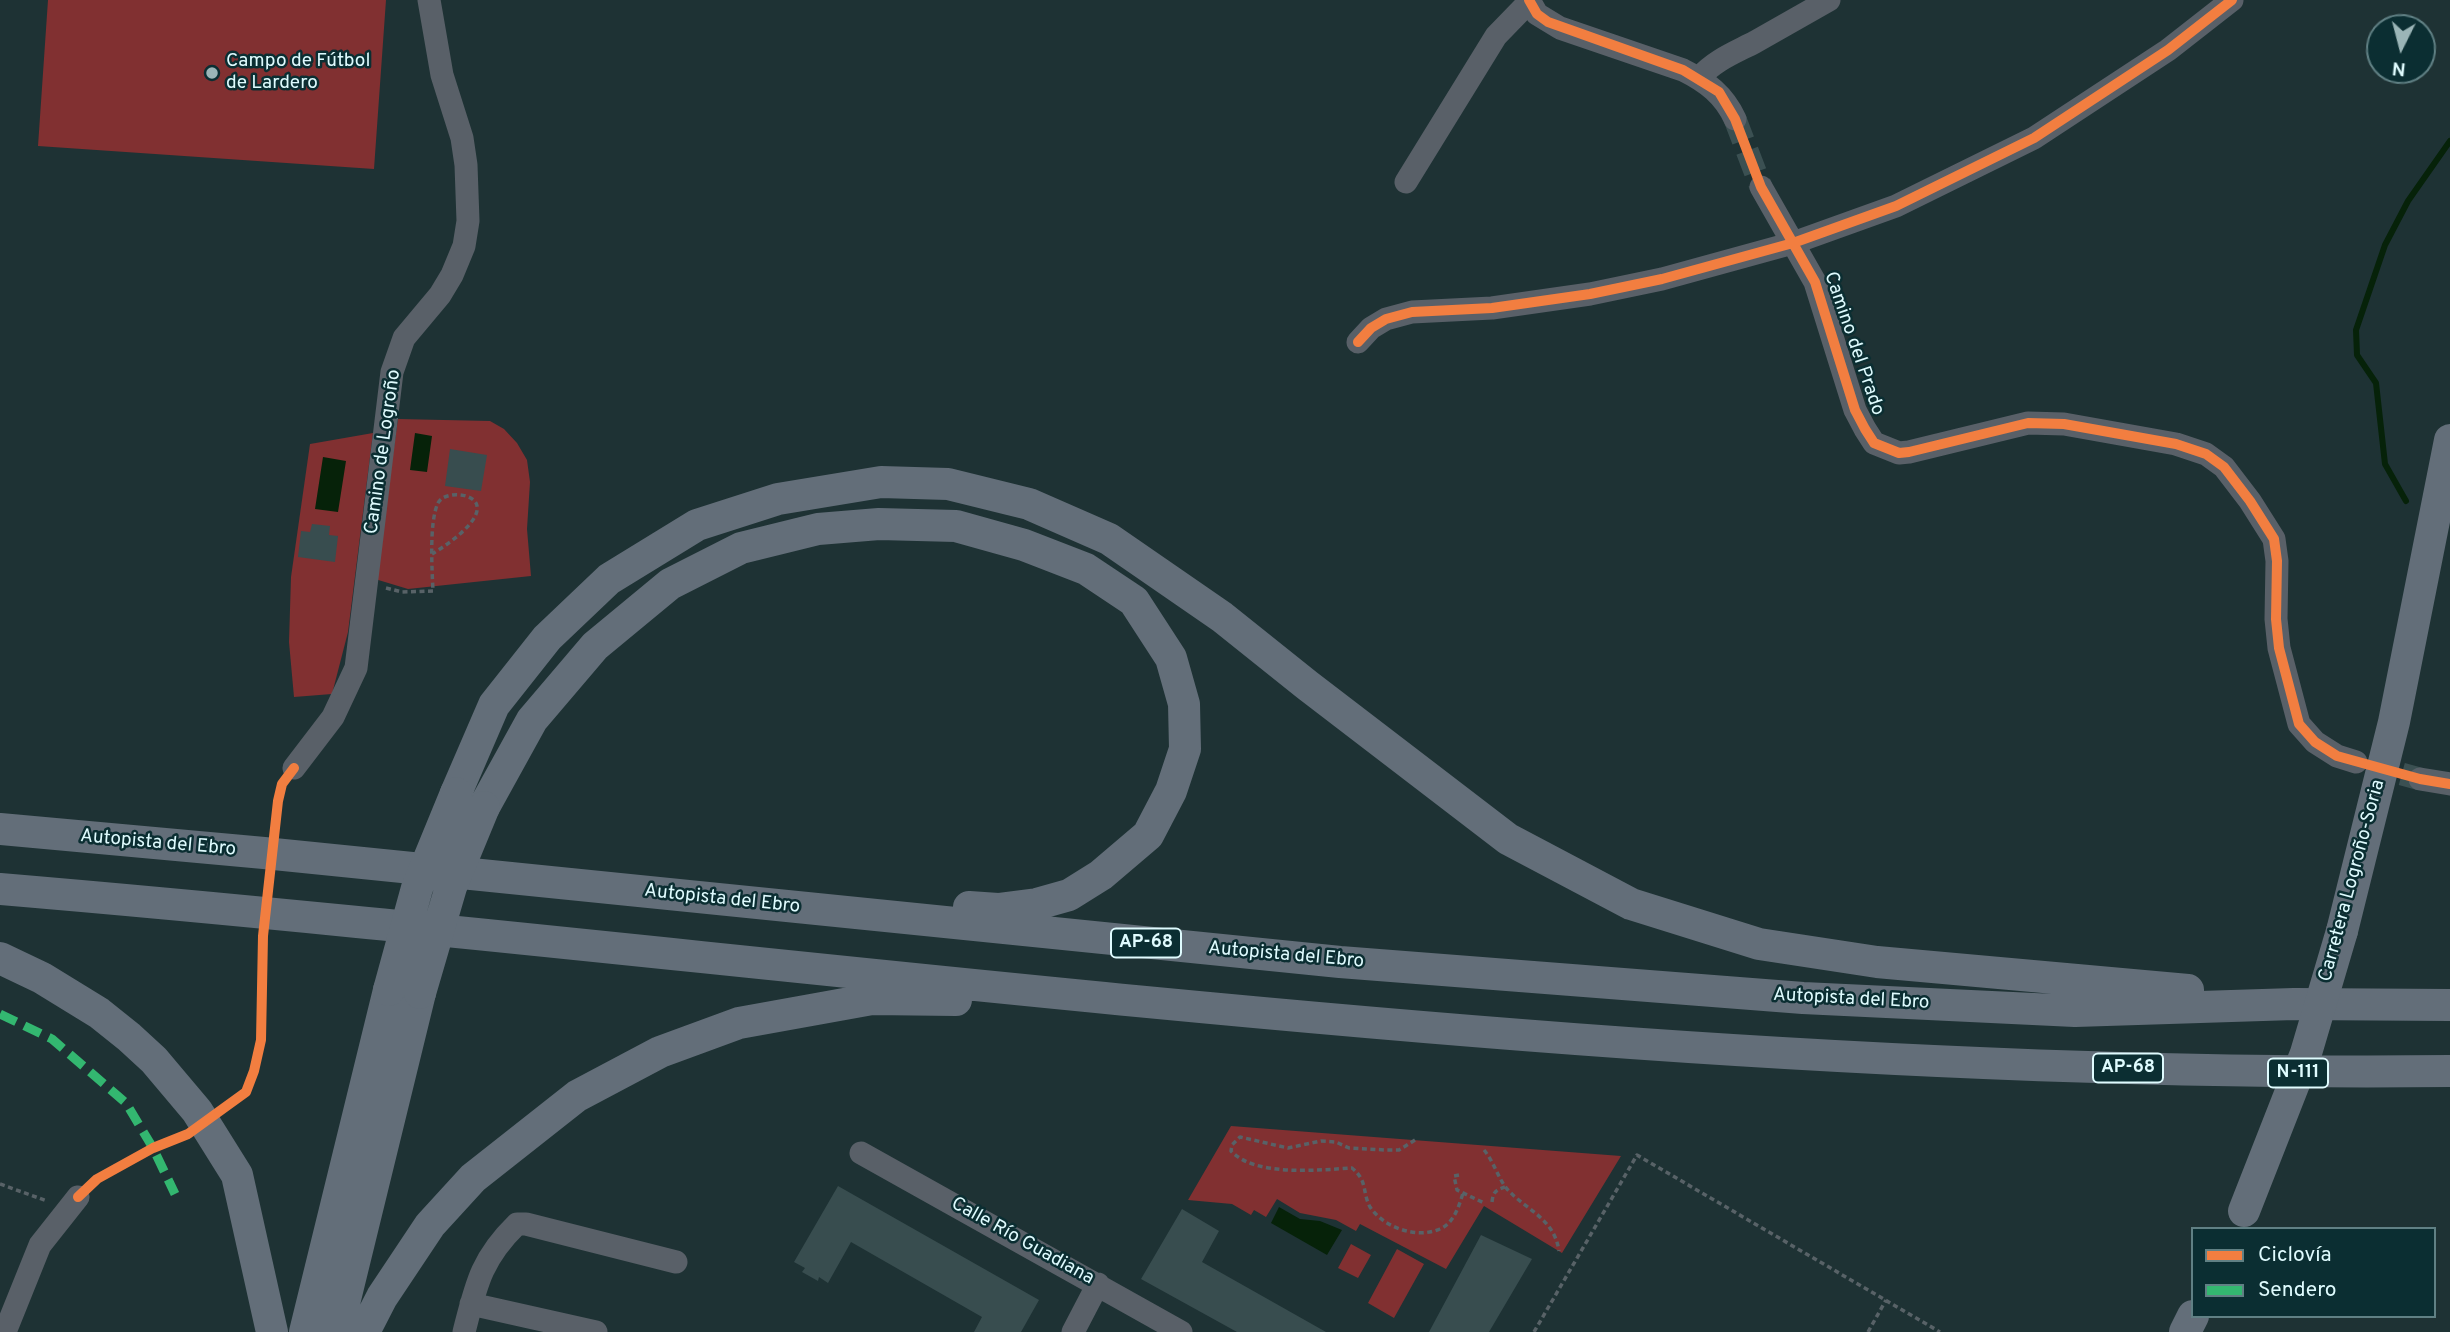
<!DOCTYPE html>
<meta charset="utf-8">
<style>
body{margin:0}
#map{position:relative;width:2450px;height:1332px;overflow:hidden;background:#1e3234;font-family:Overpass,sans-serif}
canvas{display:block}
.legend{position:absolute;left:2191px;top:1227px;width:245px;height:91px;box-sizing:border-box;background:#0b2e32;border:2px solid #608084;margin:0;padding:9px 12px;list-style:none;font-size:21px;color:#dffbfe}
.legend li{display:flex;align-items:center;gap:14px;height:35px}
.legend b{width:35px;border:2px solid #608084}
.north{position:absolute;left:2366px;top:14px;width:70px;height:70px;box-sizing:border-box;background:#0b2e32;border:2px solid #608084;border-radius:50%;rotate:186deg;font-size:19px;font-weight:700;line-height:28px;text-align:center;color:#dffbfe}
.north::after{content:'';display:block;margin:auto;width:24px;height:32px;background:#9bb5b7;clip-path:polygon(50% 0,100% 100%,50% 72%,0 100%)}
</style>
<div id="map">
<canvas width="2450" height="1332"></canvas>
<ul class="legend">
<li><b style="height:9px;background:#f27e40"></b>Ciclovía</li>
<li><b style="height:9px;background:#33b770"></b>Sendero</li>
</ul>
<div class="north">N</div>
</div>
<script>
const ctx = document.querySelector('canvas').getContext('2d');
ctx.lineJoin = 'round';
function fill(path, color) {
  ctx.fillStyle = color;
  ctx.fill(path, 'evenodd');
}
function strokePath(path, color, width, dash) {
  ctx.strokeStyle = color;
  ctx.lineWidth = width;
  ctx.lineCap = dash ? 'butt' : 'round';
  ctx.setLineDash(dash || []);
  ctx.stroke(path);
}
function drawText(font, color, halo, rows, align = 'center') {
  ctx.font = font + ' Overpass,sans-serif';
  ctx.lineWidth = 5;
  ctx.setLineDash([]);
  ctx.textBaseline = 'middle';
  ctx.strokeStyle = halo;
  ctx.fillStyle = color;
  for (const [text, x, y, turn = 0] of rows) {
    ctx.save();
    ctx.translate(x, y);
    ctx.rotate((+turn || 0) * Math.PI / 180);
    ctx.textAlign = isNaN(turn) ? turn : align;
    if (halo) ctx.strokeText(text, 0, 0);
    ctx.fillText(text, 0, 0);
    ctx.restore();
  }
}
const green = new Path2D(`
 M48 0H386L374 169 38 146Z
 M398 419 490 421 504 429 517 443 527 460 530 482 527 529 531 576 408 589 375 579Z
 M373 433 348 632 332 694 294 697 289 642 291 577 310 444Z
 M1231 1126 1621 1156 1562 1253 1484 1206 1446 1269 1360 1224 1356 1231 1336 1220 1300 1213 1277 1199 1266 1217 1254 1210 1251 1215 1232 1204 1188 1200Z
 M1351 1244 1371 1255 1358 1278 1338 1268Z
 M1397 1249 1424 1264 1394 1318 1368 1303Z`);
const water = new Path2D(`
 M415 433 432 436 427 472 410 470Z
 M323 457 346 461 338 512 315 509Z
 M1279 1207 1300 1219 1320 1221 1342 1230 1327 1255 1271 1223Z`);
const stream = new Path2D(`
 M2406 501 2385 464 2376 383 2357 355 2356 330 2385 245 2408 201 2450 141`);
const building = new Path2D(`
 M450 449 487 455 481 491 445 486Z
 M312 524 330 526 329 535 338 536 335 562 298 557 301 531 310 532Z
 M838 1186 1039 1300 1021 1332H974L982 1317 851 1242 828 1283 819 1277 818 1281 802 1272 805 1268 794 1262Z
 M1182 1209 1219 1231 1202 1262 1326 1332H1237L1141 1279Z
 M1481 1235 1532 1259 1489 1332H1429Z`);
const minorTunnel = new Path2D(`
 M1735 119 1761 187
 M2369 765 2420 779`);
const path = new Path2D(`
 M386 588 402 592 433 591C432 569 429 522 438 503 443 492 470 492 476 503 485 520 444 547 432 554
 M1415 1140 1399 1150H1386L1349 1148 1336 1142 1321 1141 1288 1148 1240 1137 1232 1145 1231 1151C1255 1177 1319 1170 1352 1168 1368 1181 1362 1192 1370 1207 1384 1228 1417 1239 1440 1229 1454 1223 1459 1206 1463 1193
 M1484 1150C1494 1162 1498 1178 1507 1189 1527 1211 1554 1218 1559 1251
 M1459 1175 1454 1176 1457 1190 1484 1203
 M0 1184 47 1201
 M1492 1202C1493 1192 1496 1190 1505 1187
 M1534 1332 1637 1155 1940 1332
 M1868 1332 1886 1300`);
const minor = new Path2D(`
 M1529 0 1537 14 1560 28 1683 70C1707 82 1724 95 1735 119
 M1699 78C1715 60 1734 53 1755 42 1780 28 1804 14 1829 0
 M1406 182 1496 36 1529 2
 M1761 187 1815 282 1855 410 1865 429 1874 443 1899 453 1909 452 2028 423 2064 424 2176 444 2206 454 2224 467 2250 501 2274 539 2277 561 2276 619 2279 648 2299 724 2315 742 2337 756 2356 762
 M1358 342 1371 328 1386 319 1412 312 1492 308 1590 294 1662 279 1793 243 1896 206 2034 138 2168 50 2232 0
 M294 768 333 717 356 668 392 372 404 338 440 295 452 275 464 246 468 221 466 165 462 138 442 75 429 0
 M2420 779 2450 784
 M861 1153 1181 1332
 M471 1304 596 1332
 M5 1332 40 1245 78 1197
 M464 1332C476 1285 481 1259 517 1224H526L676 1262
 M1073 1332 1098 1284`);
const highway = new Path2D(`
 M456 793 494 705 547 638 609 579 697 525 778 499 881 482 948 484 1029 504 1109 539 1222 617 1307 685 1508 839 1631 904 1759 944 1877 962 2188 990
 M484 807 532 720 595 646 670 584 741 548 818 529 879 524 956 526 1024 545 1086 569 1134 601 1171 658 1184 704 1185 749 1171 791 1148 835 1101 875 1069 895 1037 904 998 909 969 907
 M0 829 264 853 1340 962 1803 998 2075 1011 2294 1004 2450 1005
 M0 889C816 958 1630 1080 2450 1071
 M2342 931 2394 722 2450 440
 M0 958 42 978 99 1013 129 1037 154 1060 197 1111 237 1175 272 1332
 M305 1332 389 990
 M337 1332 420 993
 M364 1332 382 1297 430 1225 473 1178 577 1096 660 1052 739 1023 872 999 956 1000
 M2185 1332 2193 1316`);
const highwayBridge = new Path2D(`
 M389 990 417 888 456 793
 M420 993 451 887 484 807
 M2244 1211 2306 1053 2342 931`);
const quiet = new Path2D(`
 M0 1014 52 1039 126 1103 153 1148 175 1194`);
const cycleway = new Path2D(`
 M1529 0 1537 14 1548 22 1683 70 1719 92 1735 119 1761 187 1815 282 1855 410 1865 429 1874 443 1899 453 1909 452 2028 423 2064 424 2176 444 2206 454 2224 467 2250 501 2274 539 2277 561 2276 619 2279 648 2299 724 2315 742 2337 756 2420 779 2450 784
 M1358 342 1371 328 1386 319 1412 312 1492 308 1590 294 1662 279 1793 243 1896 206 2034 138 2168 50 2232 0
 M78 1197 97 1179 153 1148 188 1134 246 1092 254 1071 261 1040 263 936 278 801 282 784 294 768`);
const markers = [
 [212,73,7,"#9bb5b7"]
];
const shields = [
 [1146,943,70],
 [2128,1068,70],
 [2298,1073,60]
];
const shieldNames = [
 ["AP-68",1146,943],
 ["AP-68",2128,1068],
 ["N-111",2298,1073]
];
const poiNames = [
 ["Campo de Fútbol",226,62],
 ["de Lardero",226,84]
];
const streetNames = [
 ["Camino del Prado",1853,344,71],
 ["Camino de Logroño",384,452,-82],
 ["Autopista del Ebro",158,844,5],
 ["Carretera Logroño-Soria",2353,881,-75],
 ["Autopista del Ebro",722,900,6],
 ["Autopista del Ebro",1286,956,5],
 ["Autopista del Ebro",1851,1000,3],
 ["Calle Río Guadiana",1022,1242,29]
];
fill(green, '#813031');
fill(water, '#062209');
strokePath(stream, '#062209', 6);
fill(building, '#384d4f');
strokePath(minorTunnel, '#3b5052', 23, [23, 11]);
strokePath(path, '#586267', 3.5, [5, 3.5]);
strokePath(minor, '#596068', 23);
strokePath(highway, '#636e79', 32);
strokePath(highwayBridge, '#636e79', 32);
strokePath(quiet, '#33b770', 9, [18, 9]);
strokePath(cycleway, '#f27e40', 10);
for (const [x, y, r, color] of markers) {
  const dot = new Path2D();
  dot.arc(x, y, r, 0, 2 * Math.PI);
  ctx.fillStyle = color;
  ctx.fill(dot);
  strokePath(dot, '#0b2e32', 2.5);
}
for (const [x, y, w] of shields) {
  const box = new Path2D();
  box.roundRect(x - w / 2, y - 14.5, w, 29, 5);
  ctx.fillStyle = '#0b2e32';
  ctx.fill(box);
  strokePath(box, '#dffbfe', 2);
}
drawText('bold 18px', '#dffbfe', null, shieldNames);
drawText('19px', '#dffbfe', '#0b2e32', poiNames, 'left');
drawText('19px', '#dffbfe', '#0b2e32', streetNames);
</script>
